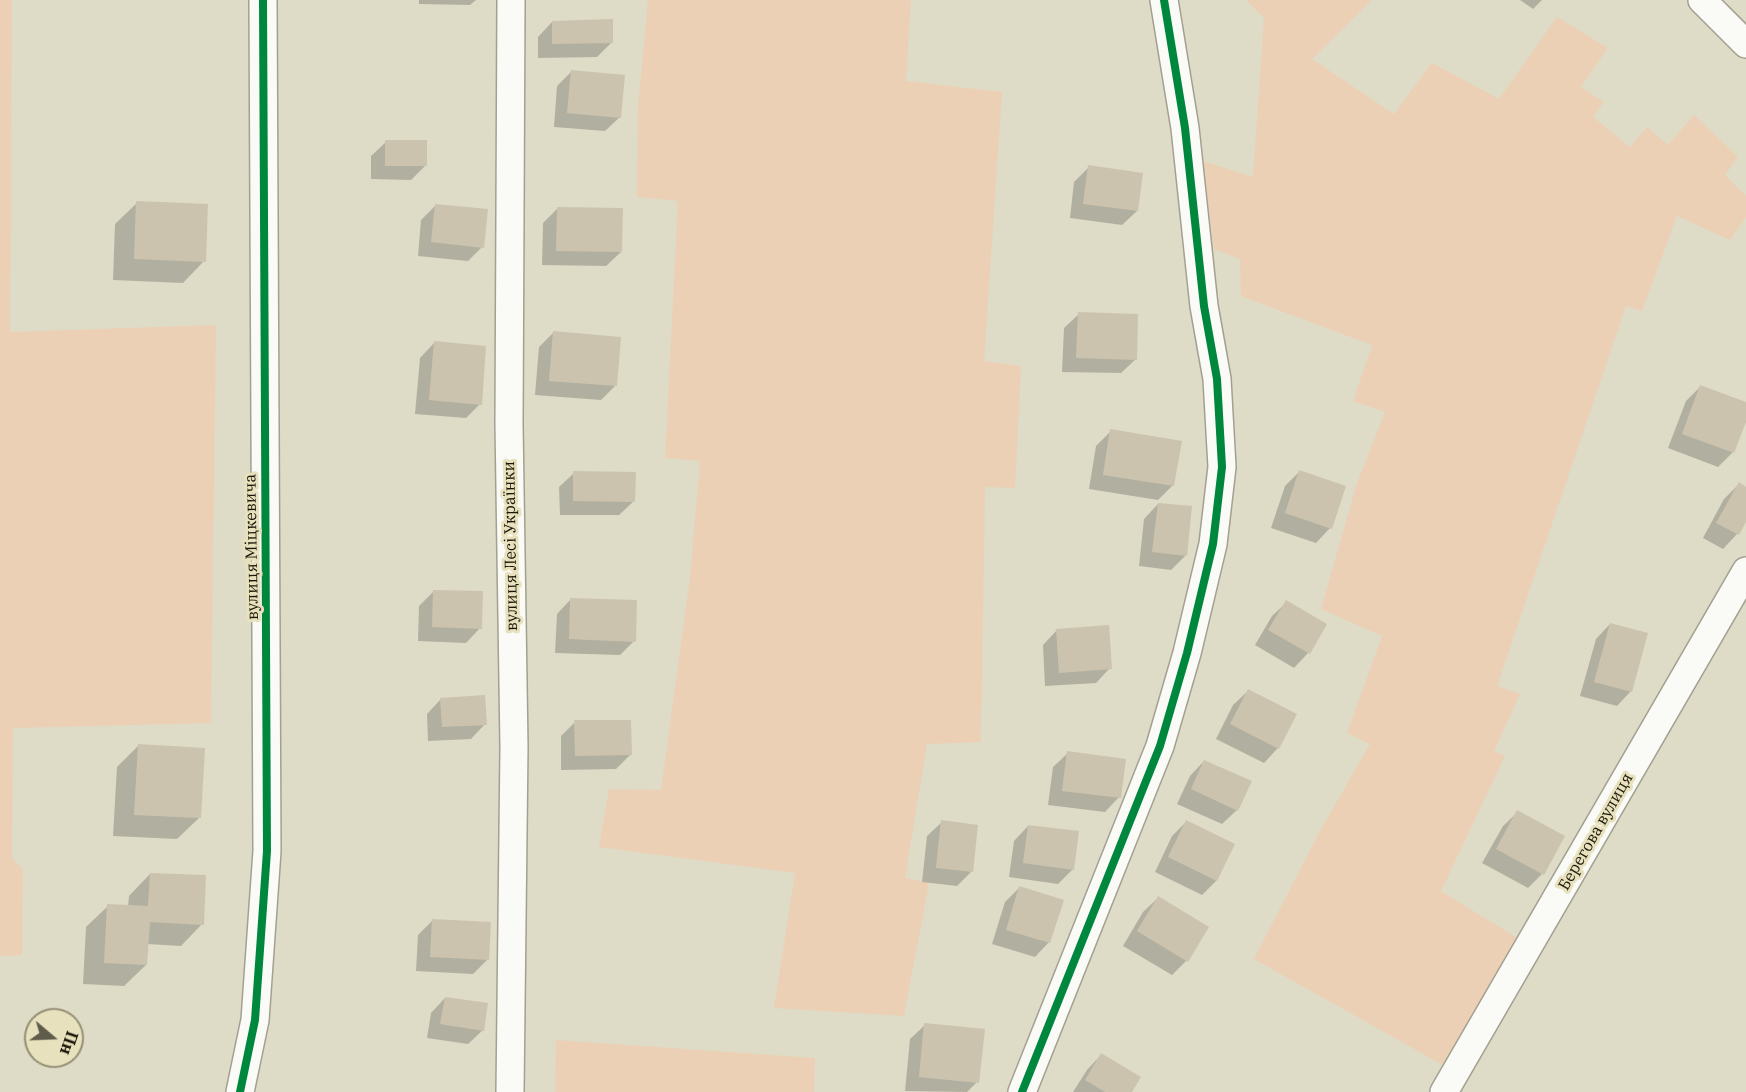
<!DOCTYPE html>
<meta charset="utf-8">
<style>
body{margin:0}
#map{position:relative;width:1746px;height:1092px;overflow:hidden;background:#dedbc7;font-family:"IBM Plex Serif",serif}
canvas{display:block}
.north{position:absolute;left:24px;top:1008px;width:60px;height:60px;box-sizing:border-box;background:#e8e1bd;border:2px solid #969075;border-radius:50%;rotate:109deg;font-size:16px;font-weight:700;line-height:24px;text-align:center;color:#1a170a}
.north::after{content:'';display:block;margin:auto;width:21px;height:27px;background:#5f5c4c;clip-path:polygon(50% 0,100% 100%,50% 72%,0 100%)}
</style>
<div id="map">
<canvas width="1746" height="1092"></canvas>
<div class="north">Пн</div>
</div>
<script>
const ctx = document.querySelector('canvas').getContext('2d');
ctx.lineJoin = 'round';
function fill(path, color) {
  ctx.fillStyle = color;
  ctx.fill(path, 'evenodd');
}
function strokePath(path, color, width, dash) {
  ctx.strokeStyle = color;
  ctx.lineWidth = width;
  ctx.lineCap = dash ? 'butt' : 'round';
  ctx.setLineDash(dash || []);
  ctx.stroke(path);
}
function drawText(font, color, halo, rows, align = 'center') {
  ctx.font = font + ' "IBM Plex Serif",serif';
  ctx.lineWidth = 6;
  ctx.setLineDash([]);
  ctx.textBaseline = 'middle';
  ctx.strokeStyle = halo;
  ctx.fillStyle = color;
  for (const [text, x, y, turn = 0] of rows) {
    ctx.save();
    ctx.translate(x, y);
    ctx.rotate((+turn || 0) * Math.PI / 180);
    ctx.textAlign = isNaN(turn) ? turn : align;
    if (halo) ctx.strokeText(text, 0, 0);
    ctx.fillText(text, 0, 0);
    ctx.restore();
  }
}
const green = new Path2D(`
 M0 0H12L10 332 216 325 211 723 13 728 12 858 23 869 22 955 0 956Z
 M648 0H911L906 81 1002 92 984 361 1021 366 1015 488 985 487 981 742 927 744 905 878 929 883 904 1016 774 1008 795 873 599 847 609 789 661 790 690 578 700 461 665 458 678 201 637 197 638 107Z
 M1246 0H1372L1312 59 1394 114 1432 63 1499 99 1557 17 1608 48 1581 87 1604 102 1593 117 1630 147 1647 127 1668 145 1694 115 1738 157 1725 175 1746 196V217L1730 240 1677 216 1642 311 1626 306 1497 686 1520 694 1494 751 1505 756 1441 891 1522 941 1443 1065 1254 959 1320 831 1370 744 1347 733 1382 636 1321 609 1357 483 1385 412 1353 401 1372 345 1241 296 1240 259 1214 249 1203 161 1253 177 1264 18Z
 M556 1040 815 1058 814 1092H555Z`);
const shadow = new Path2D(`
 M419 0H476L470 5 419 4Z
 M1520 0H1542L1533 9Z
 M552 22 612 42 597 57 538 58V37Z
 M571 72 620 117 605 131 554 127 557 86Z
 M386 142 425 166 411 180 371 179V156Z
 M1089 167 1137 211 1122 225 1070 218 1074 182Z
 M137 203 204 261 183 283 113 280 115 224Z
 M436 205 482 247 468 261 418 256 421 220Z
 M558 208 621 252 606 266 542 265 543 223Z
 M1079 314 1136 359 1121 373 1062 372 1064 328Z
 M554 332 615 386 601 400 535 395 539 347Z
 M434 343 480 404 466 418 415 414 420 358Z
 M1700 387 1746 404V418L1733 452 1718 467 1668 448 1686 401Z
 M1111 431 1173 485 1158 500 1089 489 1096 446Z
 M1299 472 1330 528 1316 543 1271 528 1285 486Z
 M574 473 634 501 619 515H560L559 487Z
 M1739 484 1746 488V519L1737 534 1723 549 1703 538 1724 499Z
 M1158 504 1186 555 1171 570 1139 566 1144 519Z
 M434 591 480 628 466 643 418 641 419 606Z
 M571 599 634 641 620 655 555 653 557 614Z
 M1287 602 1325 624 1308 653 1294 668 1255 645 1272 616Z
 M1610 624 1631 691 1617 706 1580 696 1596 639Z
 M1057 630 1110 668 1096 683 1045 686 1043 645Z
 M1248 691 1278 748 1264 763 1216 739 1233 705Z
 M441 699 485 724 471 739 428 741 427 714Z
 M575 722 630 755 616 769 561 770V736Z
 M138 746 199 818 177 839 113 836 117 767Z
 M1068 753 1119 797 1105 812 1048 805 1053 767Z
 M1204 761 1237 810 1222 824 1177 804 1190 776Z
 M1518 812 1542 874 1528 888 1482 863 1503 826Z
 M942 822 971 872 957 886 922 882 927 836Z
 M1186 822 1216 881 1202 895 1155 872 1172 836Z
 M1028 826 1073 869 1058 884 1009 877 1014 841Z
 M150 874 202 924 181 946 147 944 146 965 124 986 83 984 86 927 108 906 128 907 129 896Z
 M1019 888 1049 942 1035 957 992 944 1005 902Z
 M1158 898 1186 961 1172 975 1123 946 1143 912Z
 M432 921 488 959 473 974 416 971 418 935Z
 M445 998 483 1030 468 1044 427 1038 431 1013Z
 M925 1025 977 1082 967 1092 905 1091 910 1039Z
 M1101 1055 1130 1092H1073L1087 1070Z`);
const building = new Path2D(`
 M613 19V43L552 44V21Z
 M571 70 625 75 621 118 567 113Z
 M385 140H427V166H385Z
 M1088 165 1143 173 1138 211 1083 204Z
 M136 201 208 204 206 262 134 259Z
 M435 204 488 209 484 248 431 242Z
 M557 207 623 208 622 252 556 251Z
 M1078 312 1138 314 1137 360 1076 358Z
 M553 331 621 337 617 386 549 381Z
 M434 341 486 346 482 405 429 400Z
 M1700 385 1746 402V422L1734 453 1682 434Z
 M1110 429 1182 441 1174 486 1103 475Z
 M1299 470 1346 486 1332 529 1285 513Z
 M573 471 636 472 635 502 573 501Z
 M1739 482 1746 487V522L1739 535 1716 523Z
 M1158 503 1192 506 1187 556 1152 552Z
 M433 590 483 591 482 629 432 627Z
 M570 598 637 600 636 642 569 639Z
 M1286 600 1327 624 1310 654 1268 630Z
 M1610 623 1648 633 1632 692 1594 682Z
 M1109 625 1112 669 1059 673 1056 629Z
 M1248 689 1297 714 1279 749 1230 724Z
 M485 695 487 725 442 727 440 698Z
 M574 720H631L632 755 575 756Z
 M138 744 205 748 201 818 134 815Z
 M1067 751 1126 759 1121 798 1062 791Z
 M1204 760 1252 781 1238 811 1191 789Z
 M1517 810 1565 836 1544 875 1496 849Z
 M941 820 978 825 973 872 936 868Z
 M1186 820 1235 844 1217 881 1168 857Z
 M1028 825 1079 831 1074 870 1023 863Z
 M150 873 206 875 204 925 150 922 147 965 104 963 107 904 148 906Z
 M1019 886 1064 900 1050 943 1006 930Z
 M1158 896 1209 927 1188 962 1137 931Z
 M432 919 491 922 489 960 430 957Z
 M445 997 488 1003 484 1031 440 1024Z
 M924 1023 985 1029 979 1083 919 1077Z
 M1101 1053 1141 1077 1132 1092H1105L1085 1080Z`);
const street = new Path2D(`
 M1702 0 1746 44
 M240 1092 255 1020 267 851 263 0
 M510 1092 514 747 509 424 511 0
 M1022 1092 1160 746 1187 653 1213 544 1222 467 1217 379 1204 306 1185 128 1164 0
 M1444 1092 1746 571`);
const cycleway = new Path2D(`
 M240 1092 255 1020 267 851 263 0
 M1022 1092 1160 746 1187 653 1213 544 1222 467 1217 379 1204 306 1185 128 1164 0`);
const streetNames = [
 ["вулиця Лесі Українки",511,546,-91],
 ["вулиця Міцкевича",252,547,-91],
 ["Берегова вулиця",1596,832,-60]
];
fill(green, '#ecd0b5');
fill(shadow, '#0003');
fill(building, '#ccc3ae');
strokePath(street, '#a3a091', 30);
strokePath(street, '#fafaf7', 27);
strokePath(cycleway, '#00873e', 8);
drawText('16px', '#1a170a', '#e8e1bd', streetNames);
</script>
